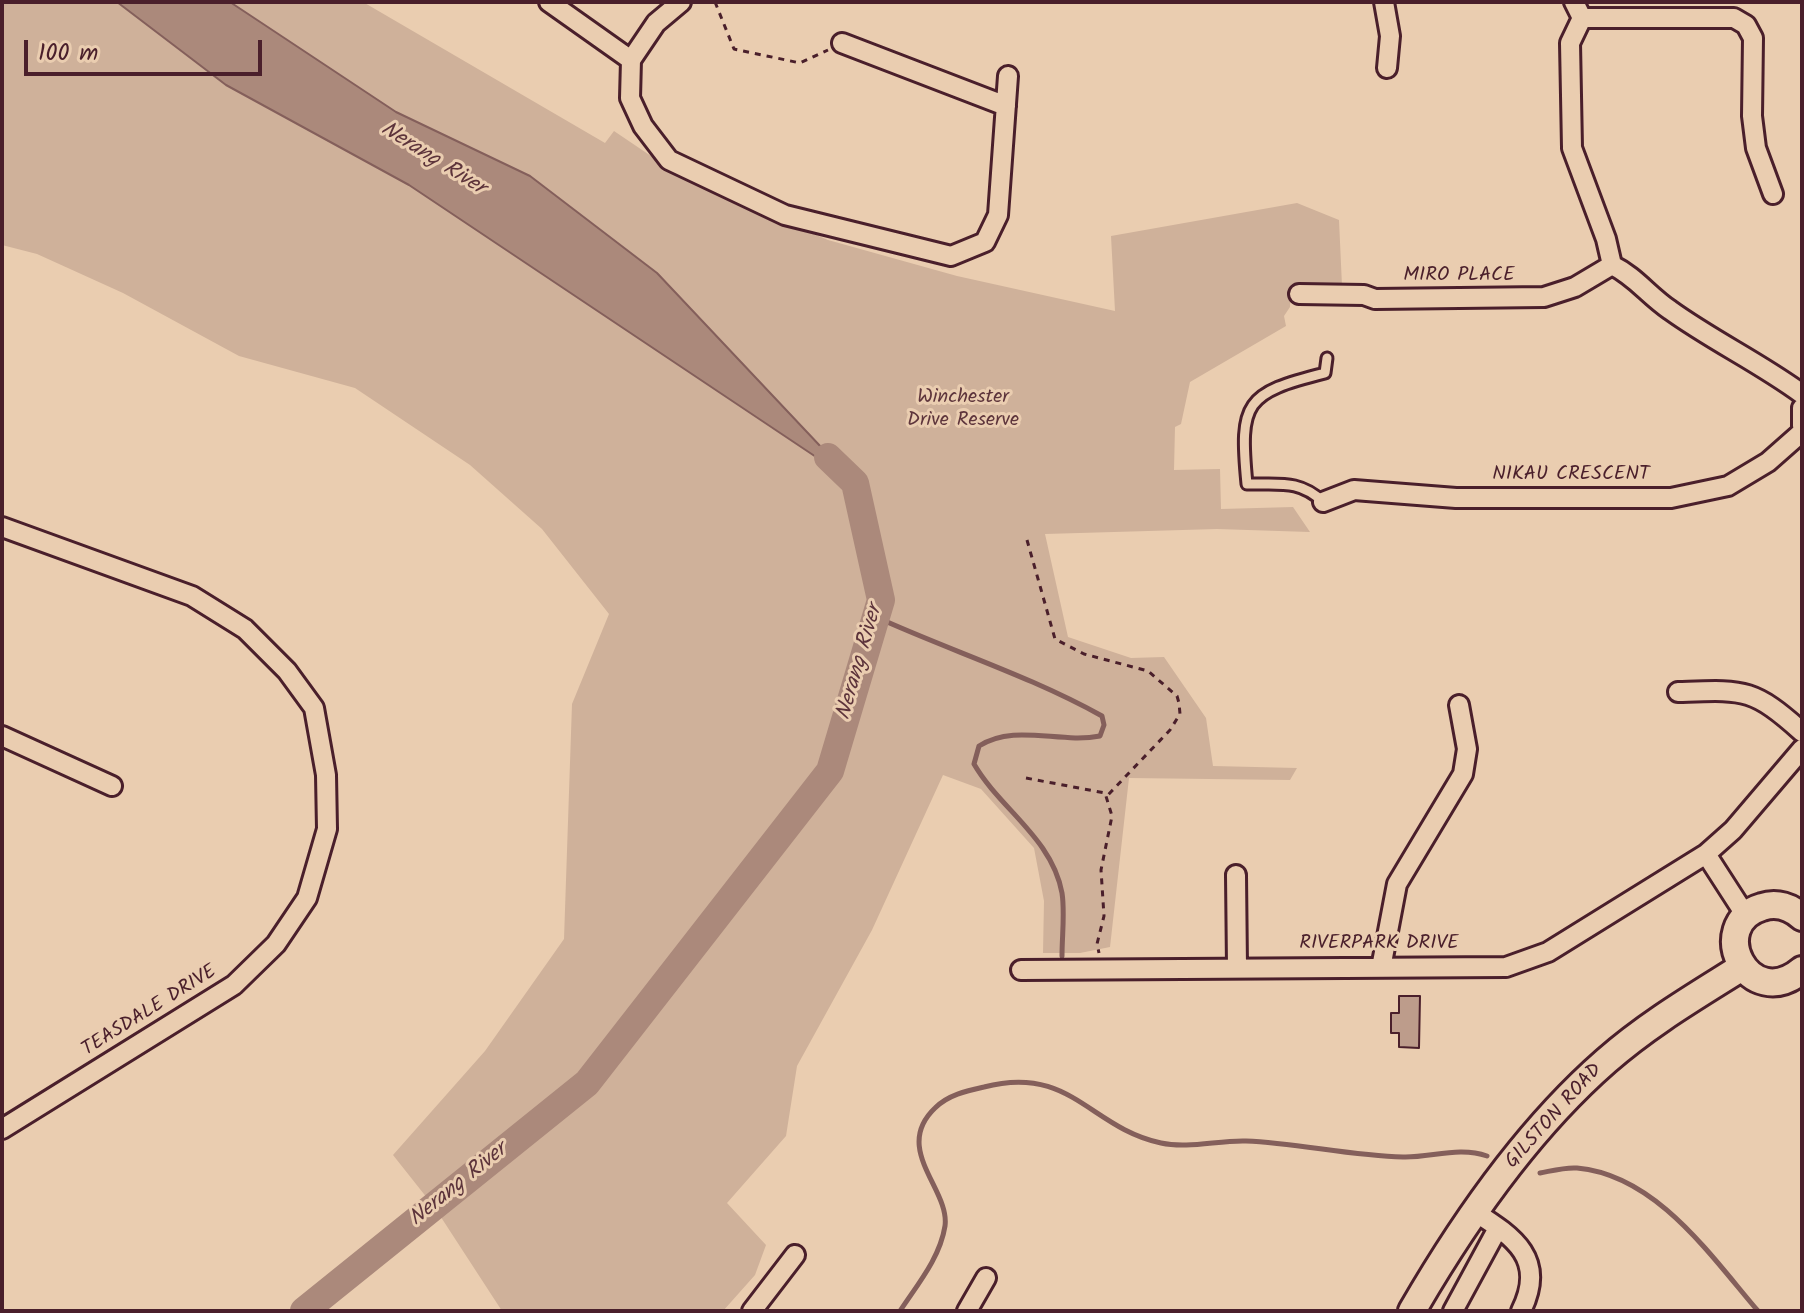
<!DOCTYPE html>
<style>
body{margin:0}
#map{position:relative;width:1804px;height:1313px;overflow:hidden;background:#eacdb0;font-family:Kalam,sans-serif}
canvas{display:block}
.frame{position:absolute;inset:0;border:4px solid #4a1f2b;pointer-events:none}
.scale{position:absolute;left:24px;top:40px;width:238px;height:36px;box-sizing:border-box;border:4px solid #4a1f2b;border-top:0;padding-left:10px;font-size:24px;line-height:28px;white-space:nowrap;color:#4a1f2b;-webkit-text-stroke:6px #eacdb0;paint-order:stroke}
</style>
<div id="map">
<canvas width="1804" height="1313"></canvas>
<div class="frame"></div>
<div class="scale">100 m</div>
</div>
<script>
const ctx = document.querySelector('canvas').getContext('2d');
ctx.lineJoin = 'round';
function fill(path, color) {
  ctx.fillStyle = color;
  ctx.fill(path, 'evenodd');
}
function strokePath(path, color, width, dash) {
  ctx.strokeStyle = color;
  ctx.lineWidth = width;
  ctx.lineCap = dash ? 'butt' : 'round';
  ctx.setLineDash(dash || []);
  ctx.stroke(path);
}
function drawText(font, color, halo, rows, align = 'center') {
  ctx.font = font + ' Kalam,sans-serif';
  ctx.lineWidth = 6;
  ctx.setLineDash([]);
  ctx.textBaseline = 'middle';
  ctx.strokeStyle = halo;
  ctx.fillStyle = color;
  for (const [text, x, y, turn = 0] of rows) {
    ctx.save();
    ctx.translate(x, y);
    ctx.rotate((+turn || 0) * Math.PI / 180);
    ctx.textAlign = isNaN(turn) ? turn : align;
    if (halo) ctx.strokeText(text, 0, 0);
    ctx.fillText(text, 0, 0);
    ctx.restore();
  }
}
const green = new Path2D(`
 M2 2H117L226 85 409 185 851 480 657 273 530 176 396 112 230 2H363L605 143 614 131 682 177 828 240 957 276 1115 311 1111 236 1297 203 1339 220 1342 286 1291 285 1290 307 1284 316 1286 326 1190 382 1181 424 1175 427 1174 470 1220 469 1221 509 1293 507 1310 532 1217 529 1045 534 1068 637 1131 658 1164 657 1206 718 1213 766 1297 768 1290 780 1129 778 1110 947 1080 953H1043L1044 901 1034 848 981 789 943 775 872 930 797 1066 786 1136 727 1203 766 1245 755 1275 723 1311H502L435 1208 393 1155 485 1051 564 939 572 704 609 614 542 529 470 465 355 388 239 356 123 293 37 254 2 245Z`);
const water = new Path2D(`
 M117 2H230L396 112 530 176 657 273 855 483 409 185 226 85Z`);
const stream = new Path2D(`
 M876 617C951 651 1030 676 1102 716L1104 725 1100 736C1059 744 1015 723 979 746L974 764C1000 809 1052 838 1062 893 1065 912 1062 936 1062 956
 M1540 1173C1551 1171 1565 1167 1577 1168 1656 1175 1710 1255 1758 1311
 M900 1311C917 1285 940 1258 945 1226 950 1189 892 1149 935 1108 948 1095 966 1091 984 1087 1070 1064 1090 1128 1161 1143 1188 1149 1219 1140 1246 1141 1298 1143 1350 1156 1403 1157 1430 1158 1459 1146 1487 1156`);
const river = new Path2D(`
 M304 1311 587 1083 830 771 881 600 855 483 828 457`);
const building = new Path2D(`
 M1399 996H1420L1419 1048 1399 1047V1033H1391V1013H1399Z`);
const path = new Path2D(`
 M715 2 734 49 800 63 828 50
 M1027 540 1055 639 1084 654 1148 671 1177 696 1179 703 1180 714 1170 730 1106 797
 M1026 778 1105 793 1112 816 1101 870 1104 916 1097 944 1099 953`);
const lane = new Path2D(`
 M1323 502C1299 479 1278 485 1247 484 1239 402 1245 393 1325 373L1327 358`);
const street = new Path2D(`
 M549 2 631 60
 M1384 2 1390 36 1387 68
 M1574 2 1582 18 1570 43 1572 148 1606 239 1612 265C1636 277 1648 295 1670 310 1713 341 1760 363 1802 394
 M1582 18H1734L1746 25 1753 38 1752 116 1756 148 1773 194
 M842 43 1006 106
 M631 60 630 98 643 126 669 160 785 215 951 256 985 242 998 215 1008 76
 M631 60 656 23 681 2
 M1299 294 1364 295 1375 299 1544 297 1575 287 1612 265
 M1802 408V426
 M1323 502 1354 490 1456 498H1671L1728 486 1768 462 1802 432
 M2 527 192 596 245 629 287 671 314 708 326 775 327 829 307 898 276 944 234 985 2 1129
 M1678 692C1743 690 1752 687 1802 732
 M2 736 112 786
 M1706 854 1746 916
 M1236 875 1237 967
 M1381 968 1397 884 1463 774 1467 749 1459 705
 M1021 970 1506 967 1548 952 1706 854 1733 830 1802 749
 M1475 1212C1514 1237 1547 1259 1521 1311
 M752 1311 795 1255
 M967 1311 986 1278
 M1453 1311 1498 1228`);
const secondary = new Path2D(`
 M1802 917C1791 907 1777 902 1762 907 1705 924 1748 1015 1802 970
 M1412 1311C1464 1221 1527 1130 1606 1061 1648 1024 1696 996 1742 967`);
const streetNames = [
 ["MIRO PLACE",1459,277],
 ["NIKAU CRESCENT",1571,476],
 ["RIVERPARK DRIVE",1379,945],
 ["TEASDALE DRIVE",150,1012,-32],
 ["GILSTON ROAD",1555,1117,-48]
];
const parkNames = [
 ["Winchester",963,399],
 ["Drive Reserve",963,422]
];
const waterNames = [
 ["Nerang River",432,160,32],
 ["Nerang River",861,663,-74],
 ["Nerang River",459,1186,-39]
];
fill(green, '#cfb19a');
fill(water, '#ab897b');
strokePath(water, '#845f5b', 2);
strokePath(stream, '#845f5b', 5);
strokePath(river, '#ab897b', 28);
fill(building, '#bd9c8b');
strokePath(building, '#4a1f2b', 2);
strokePath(lane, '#4a1f2b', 15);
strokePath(street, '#4a1f2b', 24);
strokePath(secondary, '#4a1f2b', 32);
strokePath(path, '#4a1f2b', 3, [6, 6]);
strokePath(lane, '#eacdb0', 9);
strokePath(street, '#eacdb0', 18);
strokePath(secondary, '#eacdb0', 26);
drawText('20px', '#4a1f2b', '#eacdb0', streetNames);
drawText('20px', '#5e353c', '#eacdb0', parkNames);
drawText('italic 22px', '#5d343b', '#eacdb0', waterNames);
</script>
